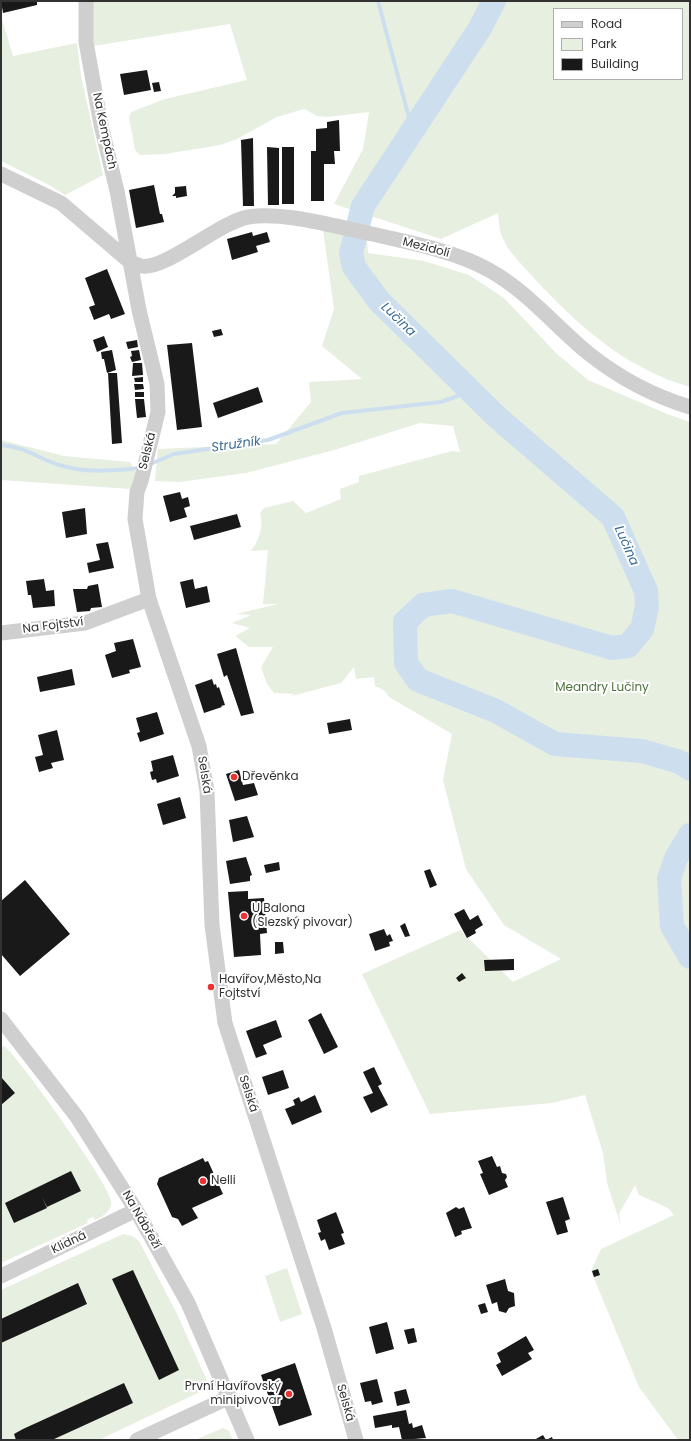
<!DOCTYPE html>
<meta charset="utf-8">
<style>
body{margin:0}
#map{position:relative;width:691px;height:1441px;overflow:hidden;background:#fff;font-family:Poppins,sans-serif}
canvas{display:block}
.frame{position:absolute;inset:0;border:2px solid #323232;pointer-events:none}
.legend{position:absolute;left:553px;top:8px;width:130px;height:72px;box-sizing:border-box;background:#fff;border:1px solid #adadad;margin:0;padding:5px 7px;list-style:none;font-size:12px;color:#323232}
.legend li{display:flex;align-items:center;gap:8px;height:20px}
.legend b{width:20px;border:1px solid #adadad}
</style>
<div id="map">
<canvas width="691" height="1441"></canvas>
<div class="frame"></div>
<ul class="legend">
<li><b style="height:5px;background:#cfcfcf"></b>Road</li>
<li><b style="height:11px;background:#e7efe1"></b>Park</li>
<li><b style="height:11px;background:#191919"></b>Building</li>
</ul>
</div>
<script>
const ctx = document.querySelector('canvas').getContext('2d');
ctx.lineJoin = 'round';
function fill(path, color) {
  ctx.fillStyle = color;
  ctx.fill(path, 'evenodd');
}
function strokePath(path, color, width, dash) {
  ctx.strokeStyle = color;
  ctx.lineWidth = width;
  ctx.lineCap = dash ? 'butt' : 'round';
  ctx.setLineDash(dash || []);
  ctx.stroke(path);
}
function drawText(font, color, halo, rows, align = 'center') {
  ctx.font = font + ' Poppins,sans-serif';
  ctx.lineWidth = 4;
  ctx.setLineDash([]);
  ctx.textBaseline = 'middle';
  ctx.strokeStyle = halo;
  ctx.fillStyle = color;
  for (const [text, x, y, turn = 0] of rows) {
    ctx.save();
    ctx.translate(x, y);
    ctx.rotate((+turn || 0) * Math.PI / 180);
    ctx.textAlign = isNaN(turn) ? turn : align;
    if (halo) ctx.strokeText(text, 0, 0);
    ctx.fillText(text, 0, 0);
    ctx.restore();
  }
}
const green = new Path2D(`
 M92 1H690V387C626 369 576 324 532 276 522 264 506 250 501 234 499 228 499 220 498 213L441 239 334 204 363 149 369 112 328 117 317 116 304 109 277 117 237 139 220 145 165 154 140 155 135 150 129 117 131 112 165 99 247 80 230 24 93 46ZM554 9H682V79H554Z
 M1 16 13 56 77 43 81 76 103 175 65 195 51 186 1 161Z
 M323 230 367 239 368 253 424 261 469 275 504 298 556 353 588 380 667 414 690 422V1440H678L639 1387 591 1271 601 1249 674 1215 668 1208 639 1195 635 1185 619 1214 621 1226 607 1183 603 1153 585 1095 552 1103 430 1114 362 974 460 930 513 982 561 959 504 925 466 869 443 780 452 734 389 697 385 691 375 686 374 677 356 679 354 667 341 683 288 697 295 694 274 693 267 684 261 667 273 647H249L235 636 250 628 232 623 251 615 236 614 278 604H263L268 550 251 551C259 540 264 527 260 513L264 508 293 501 306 513 341 499 340 489 359 482V476L452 451 460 452 453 426 420 423 334 450 246 473 179 482 155 481 158 449 276 444 311 402 309 382 362 379 322 346 334 309Z
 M1 440 64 456 130 462 145 490 1 480Z
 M4 1046C16 1053 111 1187 111 1201 112 1211 104 1216 95 1220L93 1217 87 1220 88 1223 1 1263V1048Z
 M123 1234 132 1236 139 1241 177 1314 208 1383V1388L99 1440H1V1290Z
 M287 1268 302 1314 280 1322 265 1276Z
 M223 1428 229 1431 233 1440H195Z`);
const stream = new Path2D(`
 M378 1 412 129
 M1 445C26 447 37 458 59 465 87 474 114 470 142 468
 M148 465 174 454 268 440 342 413 441 402 471 391`);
const river = new Path2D(`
 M494 1 480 28 363 206 351 253 354 267 379 301 498 418 613 517 646 591 647 607 642 629 628 646 612 648 452 601 423 605 405 622 406 663 418 680 496 711 555 744 642 751 680 762 690 769
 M690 835 676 858 669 879 672 926 690 957`);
const building = new Path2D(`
 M1 1H37V5L3 13Z
 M147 70 151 90 124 95 120 74Z
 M159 82 161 91 154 92 152 83Z
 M339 120 340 151H334L335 164H324V201H311V151H316V129L327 128V122Z
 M253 138 254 206H243L241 140Z
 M267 147 279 148V205H268Z
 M282 147H294V204H282Z
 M154 185 160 214H162L164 222 136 228 129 190Z
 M186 186 187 196 176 198V196H172L175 193V187Z
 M252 232 253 236 267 232 270 242 256 246 258 252 232 260 227 239Z
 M107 269 125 314 111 319 109 314 94 320 89 307 95 305 85 278Z
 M221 329 223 335 214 337 212 331Z
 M104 336 108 347 97 352 93 340Z
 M137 340 138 347 128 349 126 342Z
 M192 343 202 427 177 430 167 345Z
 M112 350 116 370 107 373 104 359H102L101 352Z
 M139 350 141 360 132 362 130 357 132 356 131 351Z
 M133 363H142L143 375 132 376Z
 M108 373H117L122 443 112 444Z
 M143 377V382H135L134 378Z
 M134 384H143L144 389 135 390Z
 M258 387 263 402 218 418 213 403Z
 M135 392H144V397H135Z
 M135 399H144L146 417 137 418Z
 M180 492 182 499 188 497 190 506 184 508 187 517 170 522 163 496Z
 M85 508 87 534 66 538 62 512Z
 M237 514 241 527 194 540 190 526Z
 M108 542 114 568 89 573 87 563 100 560 96 544Z
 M44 579 46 591 54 590 55 606 33 608 31 595H28L26 581Z
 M193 579 195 589 207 586 210 602 186 608 180 582Z
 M98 584 102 607 91 608 90 611 77 612 73 589H87L88 586Z
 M133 639 141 667 129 670 130 673 112 678 105 655 116 651 114 643Z
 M236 648 254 713 241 716 227 675 224 677 217 654Z
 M72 669 75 685 40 692 37 677Z
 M212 679 214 685 216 684 217 688 219 687 225 705 221 706 222 707 204 713 195 685Z
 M157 712 164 734 140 742 137 733 140 732 136 718Z
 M350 719 352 730 329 734 327 723Z
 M57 730 64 760 51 763 53 768 39 772 35 757 43 755 38 735Z
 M173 755 179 776 157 783 156 779 152 780 150 772 153 771 151 761Z
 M239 770 243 785 254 783 258 795 235 801 226 774Z
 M180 797 186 818 163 825 157 804Z
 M247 816 254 837 233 842 229 820Z
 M246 857 252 875 250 876V881L230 884 226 861Z
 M279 862 280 870 266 873 264 865Z
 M430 869 437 885 430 888 424 871Z
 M25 880 70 934 20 976 1 954V901Z
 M248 891V899L264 898 267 933 260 934 261 955 234 957 228 892Z
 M464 909 470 920 478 915 483 925 475 930 476 933 467 938 454 914Z
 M405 923 410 936 405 937 400 926Z
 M384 929 387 936 390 934 393 941 389 942 390 946 375 951 369 934Z
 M275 942H283L284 953 275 954Z
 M514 959V970L485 971 484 960Z
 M462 973 466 978 459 982 456 978Z
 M321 1013 338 1047 324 1054 308 1020Z
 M276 1020 282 1037 263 1045 267 1054 256 1058 246 1031Z
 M374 1067 382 1084 378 1086 388 1105 371 1113 363 1097 373 1093 363 1072Z
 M283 1070 289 1088 268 1095 262 1077Z
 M1 1077 15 1093 1 1105Z
 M315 1095 322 1112 292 1125 285 1109 295 1105 293 1100 299 1097 301 1102Z
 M492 1156 497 1167 500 1166 502 1173 506 1174 507 1177 505 1180 508 1187 489 1195 480 1174 483 1173 478 1161Z
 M203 1158 205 1162 208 1161 223 1194 192 1208 198 1218 182 1226 178 1219 172 1217 157 1184 159 1178Z
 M71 1171 81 1191 47 1207 42 1197 47 1208 14 1223 5 1203Z
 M563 1197 570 1219 565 1221 568 1232 557 1235 546 1202Z
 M456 1207 459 1209 464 1207 472 1228 461 1231 462 1234 455 1237 446 1213Z
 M336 1212 344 1233 341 1234 345 1244 329 1250 325 1239 321 1241 318 1233 321 1232 317 1220Z
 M598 1269 600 1275 594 1277 592 1271Z
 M133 1270 179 1370 159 1380 112 1279Z
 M505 1279 508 1291 514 1293 515 1306 509 1308 506 1313 499 1311 497 1302 492 1304 486 1285Z
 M78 1283 87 1304 1 1343V1319Z
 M485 1303 488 1312 481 1314 478 1305Z
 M387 1322 394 1349 376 1354 369 1327Z
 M414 1328 417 1342 408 1344 404 1330Z
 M526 1336 534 1350 528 1353 532 1359 502 1376 496 1365 501 1362 497 1353Z
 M295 1363 312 1415 279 1426 261 1375Z
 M377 1379 383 1402 372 1405 371 1401 365 1402 360 1383Z
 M124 1383 133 1403 52 1440H16L14 1434 23 1429Z
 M406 1389 410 1403 397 1406 394 1392Z
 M406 1410 409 1424 412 1423 413 1428 422 1425 426 1438 402 1440 399 1427 392 1428V1425L375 1428 373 1416Z
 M543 1435 546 1440 552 1437 553 1440H534Z`);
const minor = new Path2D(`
 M86 1V42L101 125 117 191 139 310 157 384 158 412 141 481 137 492 135 519 149 599 199 746 207 791 212 925 225 1023 324 1328 356 1440
 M1 174 61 203 129 261C133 263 137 265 141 266 164 271 220 222 248 217 284 211 337 227 372 234 408 242 458 252 489 270 527 291 555 326 588 353 618 377 653 396 690 407
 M1 633 85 623 149 599
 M1 1019 77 1117 136 1210 188 1303 247 1440
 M1 1276 136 1210
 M137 1440 230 1397`);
const markers = [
 [234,777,4,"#ec3232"],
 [244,916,4,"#ec3232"],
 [211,987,4,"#ec3232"],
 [203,1181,4,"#ec3232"],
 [289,1394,4,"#ec3232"]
];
const streetNames = [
 ["Na Kempách",104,131,78],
 ["Mezidolí",426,248,15],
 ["Selská",148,451,-76],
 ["Na Fojtství",53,626,-7],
 ["Selská",204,775,81],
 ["Selská",248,1094,72],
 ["Na Nábřeží",141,1220,60],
 ["Klidná",69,1243,-26],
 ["Selská",345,1403,74]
];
const parkNames = [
 ["Meandry Lučiny",602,688]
];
const poiNames = [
 ["Dřevěnka",242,777],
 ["U Balona",252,909],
 ["(Slezský pivovar)",252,923],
 ["Havířov,Město,Na",219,980],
 ["Fojtství",219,994],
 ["Nelli",211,1181],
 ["První Havířovský",281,1387,"right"],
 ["minipivovar",281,1401,"right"]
];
const waterNames = [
 ["Lučina",398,320,44],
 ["Stružník",236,445,-8],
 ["Lučina",626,546,66]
];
fill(green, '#e7efe1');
strokePath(stream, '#cddfef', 4);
strokePath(river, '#cddfef', 24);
fill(building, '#191919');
strokePath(minor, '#cfcfcf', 15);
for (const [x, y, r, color] of markers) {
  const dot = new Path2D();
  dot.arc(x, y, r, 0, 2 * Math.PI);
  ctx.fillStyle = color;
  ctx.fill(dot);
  strokePath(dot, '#fff', 1.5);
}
drawText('12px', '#323232', '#fff', streetNames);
drawText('12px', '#51713d', '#fff', parkNames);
drawText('12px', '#323232', '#fff', poiNames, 'left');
drawText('italic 13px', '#3c6e99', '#fff', waterNames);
</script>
